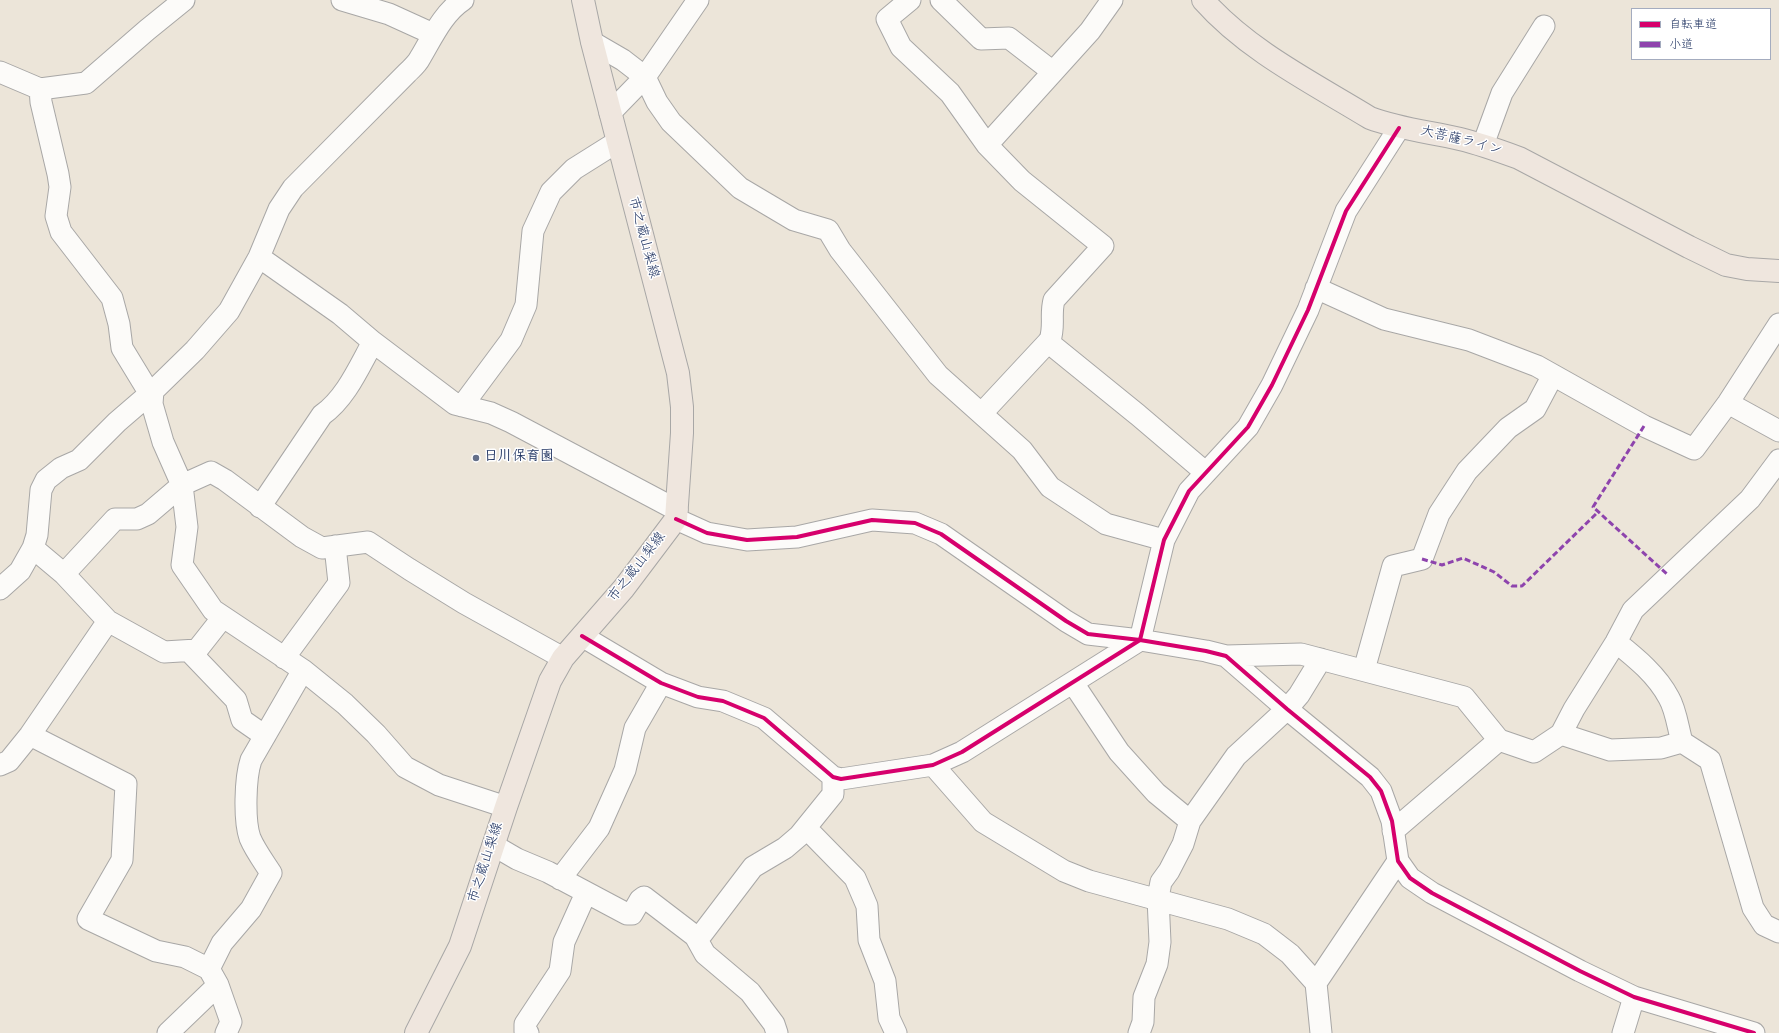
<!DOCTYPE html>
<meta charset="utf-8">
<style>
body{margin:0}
#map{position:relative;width:1779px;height:1033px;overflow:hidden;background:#ece5d9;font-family:Dekko,"Klee One",sans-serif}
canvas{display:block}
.legend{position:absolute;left:1631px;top:8px;width:140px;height:52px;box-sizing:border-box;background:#fff;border:1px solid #a4acbf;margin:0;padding:5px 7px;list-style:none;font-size:12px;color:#1b2f5e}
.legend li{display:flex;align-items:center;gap:8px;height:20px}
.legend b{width:20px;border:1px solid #a4acbf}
</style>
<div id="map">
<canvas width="1779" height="1033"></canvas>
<ul class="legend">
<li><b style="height:5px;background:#d6006c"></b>自転車道</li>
<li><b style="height:5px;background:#8e44ad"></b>小道</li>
</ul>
</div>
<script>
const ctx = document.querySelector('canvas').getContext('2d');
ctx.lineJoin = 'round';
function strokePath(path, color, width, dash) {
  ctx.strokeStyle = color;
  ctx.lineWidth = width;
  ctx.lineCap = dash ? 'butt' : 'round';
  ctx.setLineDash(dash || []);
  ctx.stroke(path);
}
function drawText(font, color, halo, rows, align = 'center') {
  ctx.font = font + ' Dekko,"Klee One",sans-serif';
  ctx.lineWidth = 3;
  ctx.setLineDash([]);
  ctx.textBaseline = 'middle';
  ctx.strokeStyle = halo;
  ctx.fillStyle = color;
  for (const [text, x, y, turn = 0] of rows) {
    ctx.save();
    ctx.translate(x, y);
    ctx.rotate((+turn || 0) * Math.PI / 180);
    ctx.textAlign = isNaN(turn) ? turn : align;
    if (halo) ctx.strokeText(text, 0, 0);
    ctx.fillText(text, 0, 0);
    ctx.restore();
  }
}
const minor = new Path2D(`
 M342 0 389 14 433 34
 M463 0C443 13 432 38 420 58 417 64 412 68 407 73L293 188 279 209 259 257 229 311 195 350 153 391 152 404 163 442 182 485 187 527 182 565 213 610 303 670 345 704 376 734 405 767 439 785 506 807
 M910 0 887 19 901 47 950 93 987 145 1022 181 1103 246 1054 300C1050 315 1055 325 1050 340L982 413
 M941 0 981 39 1009 38 1053 72
 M592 42 623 60 645 77 657 102 671 122 740 188 794 220 828 230 840 250 938 375 1022 450 1050 487 1106 524 1164 540
 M0 72 40 89 86 83 147 30 184 0
 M40 89 41 102 58 174 60 187 56 216 61 232 112 298 119 324 122 348 150 394
 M610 113 645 77 698 0
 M987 145 1090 31 1112 0
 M1483 145 1502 93 1544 26
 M259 257 340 314 373 342 455 404 491 413 511 422 677 510
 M1316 288 1384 319 1469 340 1537 366 1644 426 1694 449 1728 403 1779 324
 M1048 342 1138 415 1205 472
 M1728 403 1779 431
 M462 406 511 340 526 305 533 231 551 192 574 169 617 142
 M260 507 322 415C346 398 359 367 373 342
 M676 519 707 533 747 540 797 537 872 520 915 523 941 534 1066 621 1088 634 1140 640 1206 651 1226 656 1287 709 1370 777 1381 791 1392 821 1398 861 1410 878 1432 893 1580 971 1634 997 1754 1033
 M33 548 64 574 108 621 164 652 197 650 223 617
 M64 574 115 519H137L148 514 182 485 211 472 225 480 302 537 322 548 368 542 409 569 464 603 563 658
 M0 589 20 571 33 548 37 535 41 490 46 480 61 468 79 460 117 422 153 391
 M582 636 661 683 698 697 723 701 764 718 833 777 841 779 933 765 962 752 1140 640 1164 540 1189 491 1248 427 1272 385 1308 310 1346 211 1399 128
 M1616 642C1636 658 1657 675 1669 698 1676 710 1678 728 1682 742
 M189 651 236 700 242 720 265 736
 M1226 656 1301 654 1464 697 1499 740 1534 752 1561 734 1574 709 1616 642 1633 610 1750 499 1779 460
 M284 658 339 583 335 546
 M1364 670 1393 566 1422 559 1439 514 1467 471 1508 428 1535 409 1553 375
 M1073 683 1119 752 1156 793 1190 821
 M1561 734 1610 750 1661 748 1682 742 1710 760 1753 908 1764 925 1779 932
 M30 735 126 784 122 860 88 919 156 951 185 957 209 969
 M0 765 9 761 30 735 108 621
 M933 765 983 822 1064 871 1089 881 1228 919 1264 934 1290 954 1316 983 1321 1033
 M806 828 855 878 867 906 869 940 885 981 889 1018 896 1033
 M1393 831 1499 740
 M493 845 517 859 548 872 627 914H632L640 900 644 897 695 936 702 934 753 867 785 848 799 836 833 794V777
 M560 879 599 828 625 770 635 728 661 683
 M695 936 705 954 750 992 774 1024 777 1033
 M1316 983 1398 861
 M168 1033 218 985
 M226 1033 231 1022 218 985 209 969 222 943 251 909 271 873C264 862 255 850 250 838 244 821 245 778 251 760L303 670
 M528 1033 525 1031V1024L560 971 564 942 586 893
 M1139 1033 1143 1022 1144 997 1157 964 1160 942 1158 898 1161 882 1169 871 1183 844 1190 821 1236 756 1287 709 1299 695 1321 659
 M1623 1033 1634 997`);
const major = new Path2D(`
 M416 1033 460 946 506 807 550 681 563 658 624 588 676 519 682 433V407L678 373 592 42 583 0`);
const highway = new Path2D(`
 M1203 0C1248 51 1313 83 1370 118 1399 129 1430 132 1460 139 1481 144 1500 151 1519 158L1689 247 1726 265 1747 269 1779 271`);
const quiet = new Path2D(`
 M1644 426 1593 507 1668 575
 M1422 559 1442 565 1463 558 1494 572 1512 586H1522L1598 512`);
const cycleway = new Path2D(`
 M676 519 707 533 747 540 797 537 872 520 915 523 941 534 1066 621 1088 634 1140 640 1206 651 1226 656 1287 709 1370 777 1381 791 1392 821 1398 861 1410 878 1432 893 1580 971 1634 997 1754 1033
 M582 636 661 683 698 697 723 701 764 718 833 777 841 779 933 765 962 752 1140 640 1164 540 1189 491 1248 427 1272 385 1308 310 1346 211 1399 128`);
const markers = [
 [476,458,4,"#646f89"]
];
const streetNames = [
 ["大菩薩ライン",1461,142,14],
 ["市之蔵山梨線",642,238,75],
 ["市之蔵山梨線",638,568,-52],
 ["市之蔵山梨線",487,863,-72]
];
const poiNames = [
 ["日川保育園",484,458]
];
strokePath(minor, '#a8a7a6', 23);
strokePath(major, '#a8a7a6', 24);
strokePath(highway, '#a8a7a6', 24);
strokePath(minor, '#fcfbf9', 21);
strokePath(major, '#efe6de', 22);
strokePath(highway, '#efe6de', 22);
strokePath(quiet, '#8e44ad', 3, [6, 3]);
strokePath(cycleway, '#d6006c', 4);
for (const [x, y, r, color] of markers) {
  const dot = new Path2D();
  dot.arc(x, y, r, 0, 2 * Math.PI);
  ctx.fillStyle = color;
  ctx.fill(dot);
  strokePath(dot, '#fff', 1.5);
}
drawText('14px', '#1b2f5e', '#fff', streetNames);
drawText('bold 14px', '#1b2f5e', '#fff', poiNames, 'left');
</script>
